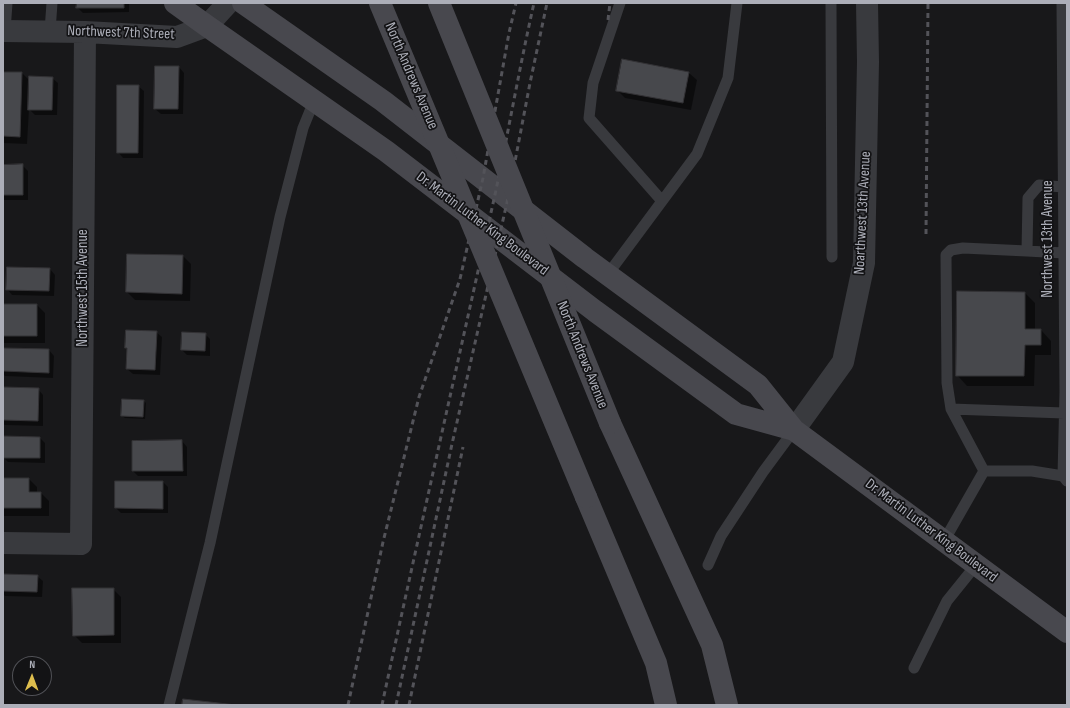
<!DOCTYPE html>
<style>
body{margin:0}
#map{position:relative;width:1070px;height:708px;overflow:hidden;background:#18181a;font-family:"Sofia Sans Condensed",sans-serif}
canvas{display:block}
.frame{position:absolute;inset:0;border:4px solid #acaeb8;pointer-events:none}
.north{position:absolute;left:12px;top:656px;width:40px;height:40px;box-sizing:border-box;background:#131315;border:1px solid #505156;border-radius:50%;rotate:1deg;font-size:11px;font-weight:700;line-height:16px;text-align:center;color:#acaeb8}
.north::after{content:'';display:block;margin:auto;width:14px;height:18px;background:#ddbd4d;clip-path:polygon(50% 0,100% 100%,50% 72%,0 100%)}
</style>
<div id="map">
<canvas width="1070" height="708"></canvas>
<div class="frame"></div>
<div class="north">N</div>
</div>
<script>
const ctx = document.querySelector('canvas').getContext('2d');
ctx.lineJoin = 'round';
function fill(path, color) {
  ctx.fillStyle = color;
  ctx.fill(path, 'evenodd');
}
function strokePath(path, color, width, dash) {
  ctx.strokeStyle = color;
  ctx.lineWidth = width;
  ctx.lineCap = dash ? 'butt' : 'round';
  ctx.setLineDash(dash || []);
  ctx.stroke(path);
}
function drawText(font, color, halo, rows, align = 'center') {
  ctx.font = font + ' "Sofia Sans Condensed",sans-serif';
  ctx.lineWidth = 3.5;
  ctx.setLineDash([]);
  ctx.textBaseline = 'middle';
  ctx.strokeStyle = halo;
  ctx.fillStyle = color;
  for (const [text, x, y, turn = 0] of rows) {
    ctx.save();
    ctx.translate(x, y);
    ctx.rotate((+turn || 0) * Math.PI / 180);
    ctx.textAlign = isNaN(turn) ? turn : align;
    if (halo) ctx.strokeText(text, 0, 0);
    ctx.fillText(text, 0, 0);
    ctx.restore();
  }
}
const shadow = new Path2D(`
 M78 3H129V12L83 13 77 7Z
 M179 67 184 73 183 114H161L155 109Z
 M3 73H22L30 81 52 78 58 83 57 115H35L29 109 27 144 3 143Z
 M689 73 697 80 691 110 625 98 617 90Z
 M138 86 144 91 143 158H123L118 152Z
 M22 165 28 171V200H3V166Z
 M183 256 191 264 190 301 135 300 127 292Z
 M50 269 55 275 54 296 12 295 7 289Z
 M1025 293 1035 303V330H1041L1051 341V355H1035L1034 386H967L957 375Z
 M3 305H37L45 313V343H3Z
 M156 332 162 337 160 375 133 374 127 369 128 350 126 348Z
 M205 334 210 339V356L187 355 182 350Z
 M3 349 49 350 54 356 53 378 5 376 3 374Z
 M3 388 38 389 43 395V426L5 425 3 424Z
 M144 401 146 403 145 419 125 418 122 416Z
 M40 438 45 443V463L8 462 3 457Z
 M182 441 187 447V476H138L133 471Z
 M3 479H29L37 487V493H41L49 501V516H3Z
 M163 482 168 487V513H121L116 508Z
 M3 575 37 576 43 581 42 597 5 596 3 594Z
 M113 589 121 597V643H82L74 635Z`);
const building = new Path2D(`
 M77 3H124V8H76Z
 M622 59 689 72 683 103 616 91Z
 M155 66H179L178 109H154Z
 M3 72H22L20 137 3 136Z
 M29 76 53 77 52 110H28Z
 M117 85H139L138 153H117Z
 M23 164V195H3V165Z
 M127 254 183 255 182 294 126 292Z
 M7 267 50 268 49 291 6 290Z
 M957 291 1025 292V329H1041V345H1025L1024 376H956Z
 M3 304H37V336H3Z
 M126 330 157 331 155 370 126 369 127 348H125Z
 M182 332 206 333 205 351 181 350Z
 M3 348 49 349V373L3 371Z
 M3 387 39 388 38 421 3 420Z
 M122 399 144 400 143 417 121 416Z
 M3 436 40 437V458H3Z
 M182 440 183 471H132V441Z
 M3 478H29V492H41V508H3Z
 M115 481H163V509L115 508Z
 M3 574 38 575 37 592 3 591Z
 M72 588H114V635L73 636Z
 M183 699 236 705H182Z`);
const service = new Path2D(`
 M620 3 593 83 589 118 662 201
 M831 3 832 257
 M1062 3 1065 392 1063 476
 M5 31 7 3
 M50 31 52 3
 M1063 187 1039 185 1028 198 1027 251 1064 253
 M608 274 697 154 728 78 737 3
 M951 409 947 383 946 255 951 250 963 248 1027 251
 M984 471 951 409 1064 413
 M944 541 984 471H1032L1063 476 1067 481
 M708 565 721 536 763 472 794 430
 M914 668 947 601 976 565
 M169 705 210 543 280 217 303 128 314 101`);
const minor = new Path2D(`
 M3 31 85 32 177 37 207 26 228 3
 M794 430 843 362 864 263 868 62 867 3
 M3 543 81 544 85 32`);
const secondary = new Path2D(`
 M175 3 207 26 386 151 595 311 736 414 794 430
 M243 3 383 101 585 258 758 385 794 430 1067 632
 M610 423 712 645 727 705
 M586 497 656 663 666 705`);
const rail = new Path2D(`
 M608 20 610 3
 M926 234 928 3
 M348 705 383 542 419 397 460 279 483 178 509 33 516 3
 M382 705C419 533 458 362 496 190 509 128 520 65 534 3
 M396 705 452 444 508 198 530 83 547 3
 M409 705 463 447`);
const secondaryBridge = new Path2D(`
 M380 3 586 497
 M439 3 610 423`);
const streetNames = [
 ["Northwest 7th Street",121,33,2],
 ["North Andrews Avenue",411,76,67],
 ["Noarthwest 13th Avenue",863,213,-87],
 ["Dr. Martin Luther King Boulevard",482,224,37],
 ["Northwest 13th Avenue",1048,239,-90],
 ["Northwest 15th Avenue",83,288,-90],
 ["North Andrews Avenue",582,355,68],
 ["Dr. Martin Luther King Boulevard",931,531,37]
];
fill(shadow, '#0007');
fill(building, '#47484c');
strokePath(building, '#333235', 1);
strokePath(service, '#393a3e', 11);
strokePath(minor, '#393a3e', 22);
strokePath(secondary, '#48484e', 22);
strokePath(rail, '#535359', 3, [5, 4]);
strokePath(secondaryBridge, '#48484e', 22);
drawText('15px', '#acaeb8', '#131315', streetNames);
</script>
